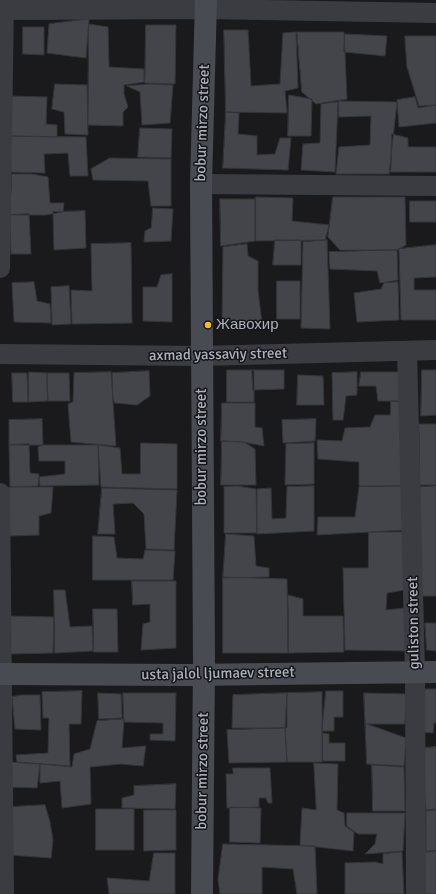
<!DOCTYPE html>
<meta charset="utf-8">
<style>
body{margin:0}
canvas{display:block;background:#1a1a1d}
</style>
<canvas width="436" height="894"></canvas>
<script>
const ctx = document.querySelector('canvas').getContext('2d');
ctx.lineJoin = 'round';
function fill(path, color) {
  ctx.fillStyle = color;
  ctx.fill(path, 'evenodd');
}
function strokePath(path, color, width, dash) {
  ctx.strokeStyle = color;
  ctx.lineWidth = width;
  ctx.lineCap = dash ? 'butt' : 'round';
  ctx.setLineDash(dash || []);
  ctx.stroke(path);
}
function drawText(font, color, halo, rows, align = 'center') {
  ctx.font = font + ' Signika,sans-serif';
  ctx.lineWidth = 3;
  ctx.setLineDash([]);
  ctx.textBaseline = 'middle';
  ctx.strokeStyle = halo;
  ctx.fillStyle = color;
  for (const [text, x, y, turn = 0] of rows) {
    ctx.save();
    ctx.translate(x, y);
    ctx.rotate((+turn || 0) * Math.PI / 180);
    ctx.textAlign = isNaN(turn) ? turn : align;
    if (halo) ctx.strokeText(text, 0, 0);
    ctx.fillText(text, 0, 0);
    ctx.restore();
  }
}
const building = new Path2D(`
 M89 19 86 58 47 53 49 24Z
 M89 24 108 27 109 67 144 69V82L124 85V94L128 107 123 112V126L88 125Z
 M146 25H176L175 84 145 83Z
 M23 27H44V55L23 54Z
 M224 30H248L251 86 280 84 283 33 296 32 298 88 285 91 287 113 226 112Z
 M297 32H344L347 99 316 104 302 92Z
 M345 34 387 36 385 56 344 52Z
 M405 36H436V105L419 106 407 67Z
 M55 84 87 85 88 135 65 134 64 112 52 109Z
 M149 84 173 85 170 123 142 125 140 92 127 86Z
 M289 95 312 99 311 136H288Z
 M10 96 47 97 46 124 57 125V137L9 136Z
 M415 97 418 108 436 105V123L399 127 397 100Z
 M339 101 397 102 389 174H336L339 147 370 145 371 116 339 117Z
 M338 102 335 172 301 170 303 144 320 143 321 104Z
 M226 112 239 113 238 134 257 136V155L275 154 280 138H291L288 170 223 168Z
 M140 128 172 129 171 158 138 157Z
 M392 134 408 138V147H436V172H391Z
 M9 136 86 137 88 176H70L68 153 44 154 45 173 9 172Z
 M110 158 171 159V206H151L148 181 93 180 91 169Z
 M12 174H32L48 177 50 203H64L63 212 46 215H10Z
 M256 197 293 198 292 221 329 225 325 240 256 241Z
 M333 197H405L406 245 397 250H340L328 237Z
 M220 199H255V241L221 246Z
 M410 201H436V222H410Z
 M153 208 173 209 171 241 144 242 145 231 151 228Z
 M85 211 86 248 54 250 53 212Z
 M29 214 31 254H11L10 215Z
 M275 240H301V265H273Z
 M327 240 330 329 301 328 303 242Z
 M131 243 132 323 72 324 71 290 92 291 91 244Z
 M247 244 248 256 258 261V291L262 322H222L223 247Z
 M436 245V277L414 278V290H436V320H401L399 249Z
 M397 250 398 280 380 283 377 271 330 269 329 252Z
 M172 274V322L143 321V287H157L161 275Z
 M277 281H300V319H277Z
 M34 282 37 301 50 304 51 323 14 322 12 283Z
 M398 282 399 320 357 322 354 293 381 289 384 283Z
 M69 286 71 324 52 325 51 287Z
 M227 370H254V402H227Z
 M252 370H284V389L253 390Z
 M422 370H436V415L421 416Z
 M149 371 150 396 137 405 115 403 113 399 112 373Z
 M29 372 47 373 48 401 29 402Z
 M111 372 116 446 71 442 68 404 73 402 74 373Z
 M357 372V395L346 396 343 420H333L332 373Z
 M361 372H400V401H378L376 386H359Z
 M12 373H27L28 402H13Z
 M47 373H69L70 401H48Z
 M298 375 323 376 324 405H297Z
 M391 401 400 402 404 486H359V462L318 459 317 440 342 441 345 428 370 427 375 415H390Z
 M222 403H255V427L262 428 264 446 243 442 221 441Z
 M42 419 43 445H9V420Z
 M316 419 315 441 283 443 282 420Z
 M419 424H436V485H420Z
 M222 441 244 442 255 449 256 485H221Z
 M141 443 177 444V489L101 487 98 445 120 448 122 474H140Z
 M314 443V484L285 485 286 444Z
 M29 444 30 473 39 474 38 486 10 487 9 445Z
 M43 445H98L99 485 40 486 39 477 65 474V461H39L38 447Z
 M237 486 256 489 257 533H224V487Z
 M314 486V531L257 534V489L271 488 272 519 286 518 287 487Z
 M404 486 405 530 317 535 318 517H355L359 487Z
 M436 486V596H417L420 487Z
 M9 487H53L51 513 39 516V535L10 536Z
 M102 488 177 490 174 550 146 549 144 514 133 503 113 504 115 534H98Z
 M369 532H406L404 590 387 593 386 610 404 608 408 651 345 650 343 568H368Z
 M226 534 254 536 256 566 269 568V577L223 578Z
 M93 536 114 537 117 558 143 559 145 550 175 551 173 580H93Z
 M223 577 287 579 288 653H223Z
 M132 581H176V648L141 650 143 624 150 622V604L133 605Z
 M54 590H65L70 627 92 626 93 651 55 653Z
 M288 595 303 599V616H343L344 652 289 653Z
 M93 609H117L118 652H94Z
 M9 616 54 617 53 653 10 654Z
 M425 623H436V651L427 650Z
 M421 689H436V723H434L433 733 421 732Z
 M82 691 81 724H69L70 766 17 762 16 755 48 753 49 718H43L42 692Z
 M326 691H343V717H334V731H322Z
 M322 692V762H287L285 728 287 693Z
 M98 693 121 694 122 718 99 719Z
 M123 693H176L175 741 150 740V734H163V723L124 722Z
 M287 693V728H232L233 695Z
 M364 693 406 694 405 724H367L406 738 404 766 367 764Z
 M22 695H40L41 730 15 729 12 697Z
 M124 719 122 748 146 746 143 766 121 764 90 767 91 804 62 808 60 781 40 783V764L72 767 74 754 90 749 97 721Z
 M285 728 287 762 229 763 227 730Z
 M323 733 329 734V743H345V761H323Z
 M436 747V809L426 810 421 748Z
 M8 762 40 764 37 788 7 787Z
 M314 763 338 764 337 810 344 813 345 826 354 832 353 851 300 845 302 808 316 810Z
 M372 765 404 767 405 811H373Z
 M233 768H270L272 803H268L266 798H259V807L227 808 226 774H233Z
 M176 784 175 809 122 808V798L134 795V786Z
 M45 805 50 822 53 840 51 858 9 855V807Z
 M230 807 261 808 260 843 230 842Z
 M96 809H134V850H96Z
 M144 810H176V850L144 851Z
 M436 810V851L426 852V811Z
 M347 813H405L403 851 365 854 375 844 377 834H358L347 826Z
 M223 844 315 846 317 894H297L293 869 262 867V894H220L218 880Z
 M436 851V894H421L419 852Z
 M402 852 404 894H345V863L375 862 383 864V854Z
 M154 853H175V894H109L107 878 149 881Z`);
const street = new Path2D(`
 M0 10 206 9 436 13
 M201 184 436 186
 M0 268 4 0
 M407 351 415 672 416 894
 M0 354 201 356 436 350
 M0 493 4 894`);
const secondary = new Path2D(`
 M0 674 186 675 436 672
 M202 894 204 660 201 184 206 0`);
const markers = [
 [208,325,4,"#fcb932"]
];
const streetNames = [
 ["bobur mirzo street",203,123,-88],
 ["axmad yassaviy street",218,355,-1],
 ["bobur mirzo street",202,447,-90],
 ["guliston street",414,623,-91],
 ["usta jalol ljumaev street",218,674,-1],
 ["bobur mirzo street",203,771,-89]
];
const poiNames = [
 ["Жавохир",216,325]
];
fill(building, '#44454a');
strokePath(building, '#343439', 1);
strokePath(street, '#3b3c42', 20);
strokePath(secondary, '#494b52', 22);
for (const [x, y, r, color] of markers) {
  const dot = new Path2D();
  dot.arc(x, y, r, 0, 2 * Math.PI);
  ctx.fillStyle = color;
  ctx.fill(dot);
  strokePath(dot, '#151518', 1.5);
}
drawText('15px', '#acb1bd', '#151518', streetNames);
drawText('15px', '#acb1bd', '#151518', poiNames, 'left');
</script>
